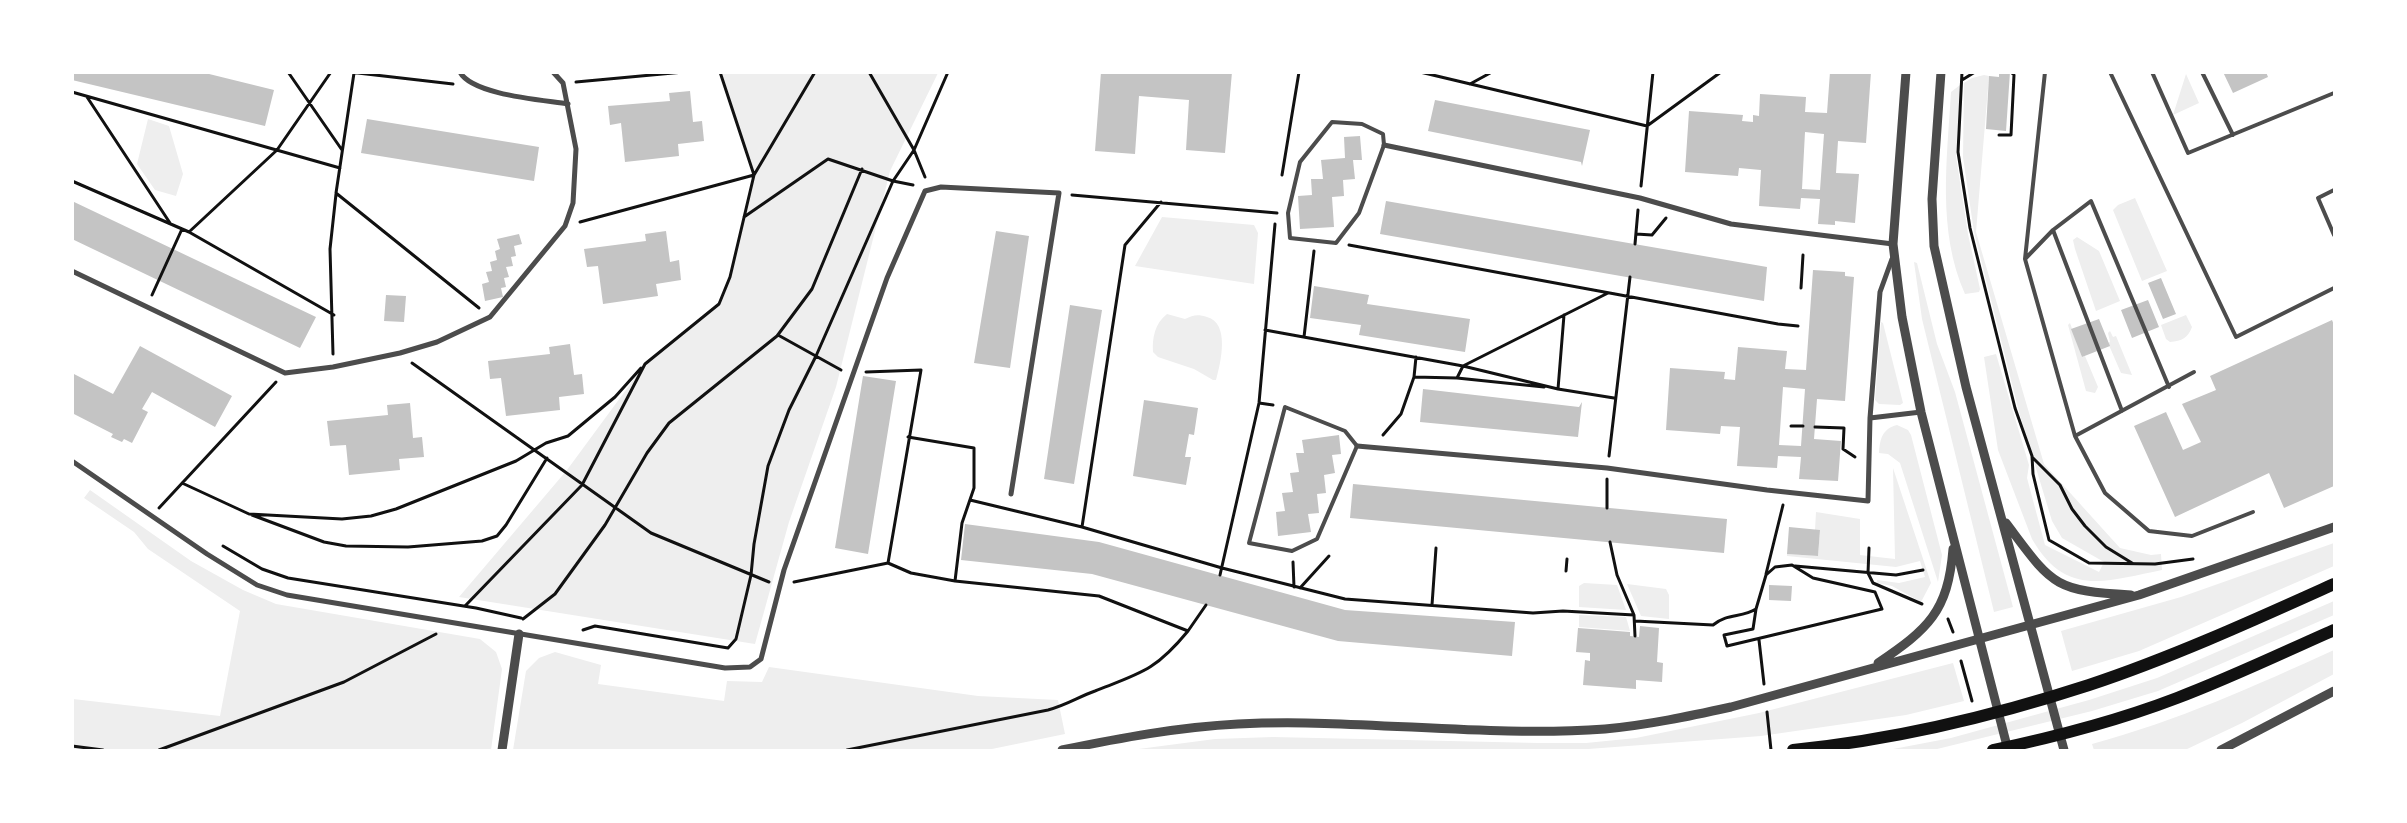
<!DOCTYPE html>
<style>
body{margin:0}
#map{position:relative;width:2407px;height:823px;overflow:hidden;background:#fff;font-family:"Roboto Serif",serif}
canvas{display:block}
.frame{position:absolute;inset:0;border:74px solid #fff;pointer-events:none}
</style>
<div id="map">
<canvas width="2407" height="823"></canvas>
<div class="frame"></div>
</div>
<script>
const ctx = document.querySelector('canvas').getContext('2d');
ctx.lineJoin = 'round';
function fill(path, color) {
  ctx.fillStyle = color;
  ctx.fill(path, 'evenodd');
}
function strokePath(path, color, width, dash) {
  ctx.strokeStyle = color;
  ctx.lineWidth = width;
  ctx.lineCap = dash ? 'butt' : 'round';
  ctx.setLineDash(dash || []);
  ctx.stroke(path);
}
const green = new Path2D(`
 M720 73H938L890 171 836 387 789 522 755 644 459 597 567 470 645 364 719 304 730 277 754 175Z
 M2186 74 2199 103 2173 115Z
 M1984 75 1989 76 1976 232 2044 464 2120 548 2151 555 2161 554 2162 570C2106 581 2066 598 2032 539L1998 450 1984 357 1996 354 2029 465 2027 478 2045 545 2099 572 2104 562 2062 538 2052 521 2019 412 1974 232 1963 157 1964 83 1972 78Z
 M1960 85 1956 156 1968 234 1980 289 1979 292 1965 294C1937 231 1947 160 1951 92Z
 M148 119 169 126 183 174 176 196 155 190 137 164Z
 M2135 198 2167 271 2142 281 2113 210 2118 205Z
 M1162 217 1254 225 1258 233 1254 284 1135 266Z
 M2077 237 2099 251 2120 301 2096 311 2075 249 2073 240Z
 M1914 262 1917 263 1937 344 1955 392 2013 607 1994 612 1922 319Z
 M1167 314 1185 319C1193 315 1198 314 1207 317 1230 323 1221 362 1216 380H1213L1194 369 1158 357 1153 352C1152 338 1155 323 1167 314Z
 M2186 315 2192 327C2188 338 2182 341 2170 342L2166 339 2161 325Z
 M1881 322 1883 323 1903 403 1900 405 1879 404 1875 400Z
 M2070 323 2082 357 2085 356 2098 387 2095 393 2086 391 2068 325Z
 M2110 331 2113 337 2116 336 2132 375 2121 373 2108 343 2110 342 2108 333Z
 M1897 425 1908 430 1911 435 1942 555 1938 582 1900 463 1888 454 1879 453C1880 439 1882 429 1897 425Z
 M1893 468 1931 583 1921 602 1892 586 1877 583V580L1899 583 1925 577 1920 561 1896 567 1787 556V554L1818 556 1820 530H1815L1816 512 1860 519V555L1895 559Z
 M90 490 191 561 243 590 276 604 480 639 496 652 502 669 491 750H73V699L220 716 240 611 148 549 134 532 84 498Z
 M2334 543V566L2139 651 2072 671 2061 631 2181 597Z
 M1584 583 1617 585 1626 610 1579 607V586Z
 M1627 584 1666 589 1669 595V619L1641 616Z
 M2334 601V615L2158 691 2092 711 1933 750H1888L1951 738 2089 700 2157 678Z
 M1579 615 1626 617 1630 631 1579 627Z
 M2334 650V674L2242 723 2185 750H2094L2092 744C2177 721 2255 686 2334 650Z
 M555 652 601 665 598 684 724 701 727 681 762 682 769 667 978 696 1058 700 1065 734 987 750H513L526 671 539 658Z
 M1953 663 1964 701 1906 715 1761 736 1575 750H1131L1215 739 1273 737 1538 743H1586L1636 738 1759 713Z`);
const building = new Path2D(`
 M72 72H201L274 90 265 126 72 80Z
 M1101 72H1232L1225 153 1186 150 1189 100 1139 96 1135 154 1095 151Z
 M1830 72H1871L1866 143 1838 141 1836 173 1859 174 1855 223 1835 221V225L1818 224 1820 199 1801 198 1800 209 1759 206 1761 170 1739 168 1738 176 1685 172 1689 111 1743 115 1742 121 1753 122V115L1759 116 1760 94 1806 97 1805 112 1827 113ZM1805 132 1824 134 1820 190 1802 189Z
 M1999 72H2010L2006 131 1986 129 1989 76 1999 77Z
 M2223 72H2266L2268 77 2233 93Z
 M690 91 693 122 702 121 704 141 678 144 679 156 625 162 621 123 610 125 608 106 670 101 669 93Z
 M1435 100 1590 130 1582 166 1581 162 1428 131Z
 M367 119 539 147 534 181 361 153Z
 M1360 136 1362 160H1353L1355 179 1343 180 1344 196 1332 197 1334 227 1300 229 1298 196 1312 195 1311 179H1323L1321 160 1345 158 1344 137Z
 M72 201 316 317 300 348 72 239Z
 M1386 201 1767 267 1764 301 1380 234Z
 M666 231 670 262 679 260 681 280 656 284 658 296 603 304 598 266 587 267 584 249 646 241 645 234Z
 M996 231 1029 236 1010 368 974 363Z
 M519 234 522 244 514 246 516 256 511 257 513 266 506 267 509 277 504 278 506 287 501 288 503 297 485 301 482 284 489 282 486 272 492 271 490 262 497 260 495 251 500 249 497 239Z
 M1813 270 1845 272V276L1854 277 1845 401 1817 399 1814 439 1841 441 1838 481 1799 479 1801 457 1778 456 1777 468 1737 466 1740 427 1721 426 1720 434 1666 430 1670 368 1725 372 1724 379 1735 380 1738 347 1787 351 1785 369 1806 370ZM1783 387 1805 389 1801 446 1779 445Z
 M2161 278 2176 314 2163 319 2148 283Z
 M1314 286 1369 295 1367 304 1470 319 1465 352 1359 335 1361 325 1310 318Z
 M386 295 406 296 404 322 384 321Z
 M2148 300 2159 327 2132 338 2121 310Z
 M1070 305 1102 310 1074 484 1044 479Z
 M2099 319 2110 346 2082 357 2071 329Z
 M2332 320 2334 325V486L2284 508 2269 473 2175 517 2134 426 2166 412 2183 450 2201 442 2182 404 2216 390 2210 376Z
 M570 344 574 375 582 374 584 394 559 397 560 410 506 416 501 378 490 379 488 361 550 354 549 347Z
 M140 346 232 396 215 427 152 392 142 409 148 412 132 443 124 439 122 442 111 437 113 434 72 413V373L113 394Z
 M863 376 896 381 868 554 835 548Z
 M1423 389 1579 407 1582 402 1578 437 1420 422Z
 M1144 400 1198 408 1194 435 1189 434 1185 457H1191L1186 485 1133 476Z
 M410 403 413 438 422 437 424 457 399 459 400 470 349 475 346 445 330 446 327 421 388 415 387 405Z
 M1339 435 1341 454 1332 455 1335 473 1324 475 1326 493 1317 494 1319 513 1308 514 1311 532 1278 536 1276 512 1285 511 1282 493 1293 492 1290 473 1299 472 1296 453H1304L1302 440Z
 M1353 484 1727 519 1724 553 1350 518Z
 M965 524 1099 542 1345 610 1515 622 1512 656 1338 641 1092 574 961 560Z
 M1789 527 1820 530 1818 556 1787 554Z
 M1769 585 1792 586 1791 601 1769 600Z
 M1640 626 1659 628 1657 662 1663 663 1662 682 1636 680V689L1583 685 1585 660 1590 661V653L1576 652 1578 628 1630 632V636L1639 637Z`);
const path = new Path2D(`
 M288 72 342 150
 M349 72 453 84
 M869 72 914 150 925 177
 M1420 72 1647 126 1721 72
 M1962 72 1958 152 1970 228 2015 408 2032 456 2033 474 2049 540 2089 563 2155 564 2193 559
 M354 73 336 193 479 308
 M1962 80 1975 72
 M576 82 684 72
 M1470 84 1492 72
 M72 92 340 168
 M87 97 170 223
 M1999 135H2011L2014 75 2011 72
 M1282 175 1299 72
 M72 181 189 232 334 315
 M1641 186 1653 72
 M1072 195 1277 213
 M744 217 828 159 893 181 913 185
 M580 222 754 175 815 72
 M189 232 277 150 331 72
 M1636 234 1652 235 1666 218
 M1635 244 1638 210
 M1349 245 1778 324 1798 326
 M1801 288 1803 255
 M152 295 182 229
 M1265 330 1463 366 1558 389 1614 398
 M778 335 841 370
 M1304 337 1314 251
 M333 354 330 249 336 194
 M412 363 651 533 769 582
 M1414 377 1457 378 1544 387
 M1457 378 1463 366 1608 293
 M1558 389 1564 315
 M1259 403 1273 405
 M1791 426H1803
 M1815 427 1844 428 1843 449 1855 457
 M1383 435 1401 414 1414 377 1416 357
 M908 437 974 448V488L962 523 955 581
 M1609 456 1630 277
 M2032 457 2060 485 2072 509 2085 526 2106 547 2132 563
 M182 483 249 514 342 519 371 516 396 509 516 461 546 443 568 436 615 397 641 368
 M970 500 1082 527 1222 568 1345 599 1533 613 1563 611 1634 615
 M159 508 276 382
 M1607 508V479
 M252 515 324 542 346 546 408 547 482 541 497 536 506 525 547 458
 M1082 527 1125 245 1161 202
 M1610 542 1617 575 1634 615 1635 636
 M223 546 262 569 288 578 476 608 521 618
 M1869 548 1868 573 1873 583 1922 604
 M1293 562 1294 587
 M888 563 911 573 955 581 1099 596 1188 631 1206 605
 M1795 566 1896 575 1923 570
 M1566 571 1567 559
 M1766 574 1783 505
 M1220 575 1259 403 1275 224
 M794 582 888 563 921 370 866 372
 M1300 588 1329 556
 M1432 605 1436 548
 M465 606 582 485 645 364 719 304 730 277 754 175 720 72
 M523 619 555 594 605 525 647 453 669 423 777 336 812 289 862 169
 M1948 619 1953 632
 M1635 621 1713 625C1727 613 1742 618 1756 609L1766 575 1775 567 1792 565 1813 578 1875 592 1882 609 1727 646 1724 635 1753 629 1756 609
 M583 630 595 626 728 648 736 639 751 575 754 544 768 466 789 410 816 356 893 181 914 150 948 72
 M1759 640 1764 684
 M1961 661 1972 701
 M1767 712 1771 750
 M72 746 103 750
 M159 750 344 682 436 634
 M847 750 1048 710C1067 705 1078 697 1095 691 1141 673 1155 671 1188 631`);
const service = new Path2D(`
 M2045 72 2025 259 2075 436 2105 493 2149 531 2192 536 2253 512
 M2110 72 2236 337 2334 288
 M2152 72 2188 153 2334 93
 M2202 72 2233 135
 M1332 122 1362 124 1383 134 1384 145 1359 213 1336 243 1290 238 1288 213 1300 162Z
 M2334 190 2318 198 2334 235
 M2053 230 2122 411
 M2025 259 2053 230 2091 201 2169 387
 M1285 407 1345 431 1357 446 1317 539 1292 551 1249 543Z
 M2075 436 2194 372`);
const minor = new Path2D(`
 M460 72C472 95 544 100 568 104
 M1384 145 1640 198 1731 224 1893 244
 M72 271 285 373 333 367 400 353 437 342 490 317 565 226 573 203 576 149 563 83 553 72
 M1870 418 1921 412
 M1357 446 1607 468 1767 490 1868 501 1870 418 1880 292 1892 259
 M72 461 207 554 257 585 287 595 725 668 750 667 761 659 784 570 887 278 925 191 941 187 1059 193 1011 494`);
const tertiary = new Path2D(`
 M1906 72 1893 244 1902 317 1921 412 2008 750
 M1941 72 1932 199 1934 246 1966 387 2064 750
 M2006 523C2052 584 2052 591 2131 595
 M1878 663C1928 629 1948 612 1953 549
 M502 750 519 634
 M1062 750C1120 738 1179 727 1238 724 1360 718 1483 738 1605 729 1648 725 1690 716 1731 707L2139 595 2334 527
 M2221 750 2334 691`);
const primary = new Path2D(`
 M1793 750C1893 740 1994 716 2089 685 2173 657 2254 620 2334 584
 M1993 750C2055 737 2117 721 2177 698 2230 678 2282 653 2334 630`);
fill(green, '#eee');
fill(building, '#c4c4c4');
strokePath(path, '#111', 3);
strokePath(service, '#4c4c4c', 4);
strokePath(minor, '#4c4c4c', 5);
strokePath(tertiary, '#4c4c4c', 9);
strokePath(primary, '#111', 12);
</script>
